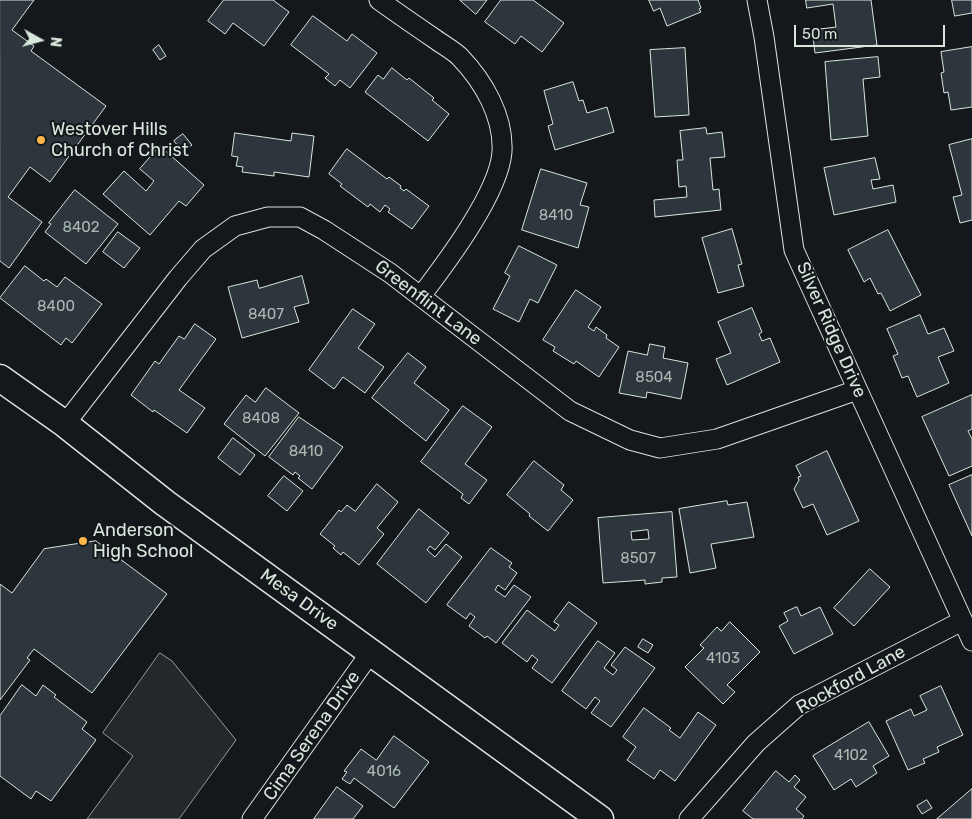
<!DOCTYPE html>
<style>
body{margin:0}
#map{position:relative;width:972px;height:819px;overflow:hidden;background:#14181c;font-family:Rubik,sans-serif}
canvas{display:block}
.north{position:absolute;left:15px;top:15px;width:50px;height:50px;-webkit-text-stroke:4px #14181c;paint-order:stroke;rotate:97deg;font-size:14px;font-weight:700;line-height:20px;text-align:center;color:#d8e6dc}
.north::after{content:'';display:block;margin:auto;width:18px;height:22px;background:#d8e6dc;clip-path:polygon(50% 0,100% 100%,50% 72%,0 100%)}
.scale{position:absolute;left:794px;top:25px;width:151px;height:22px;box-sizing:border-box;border:2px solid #d8e6dc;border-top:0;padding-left:6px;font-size:15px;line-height:18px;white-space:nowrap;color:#d8e6dc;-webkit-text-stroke:4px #14181c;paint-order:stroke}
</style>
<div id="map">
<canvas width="972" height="819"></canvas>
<div class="north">N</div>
<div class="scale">50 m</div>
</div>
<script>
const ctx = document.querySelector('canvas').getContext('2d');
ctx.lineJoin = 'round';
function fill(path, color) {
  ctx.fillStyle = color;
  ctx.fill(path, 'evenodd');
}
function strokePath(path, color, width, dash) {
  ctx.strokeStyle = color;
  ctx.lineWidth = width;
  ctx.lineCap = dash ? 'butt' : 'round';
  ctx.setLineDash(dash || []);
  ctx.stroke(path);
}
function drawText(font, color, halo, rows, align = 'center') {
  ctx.font = font + ' Rubik,sans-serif';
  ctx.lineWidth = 4;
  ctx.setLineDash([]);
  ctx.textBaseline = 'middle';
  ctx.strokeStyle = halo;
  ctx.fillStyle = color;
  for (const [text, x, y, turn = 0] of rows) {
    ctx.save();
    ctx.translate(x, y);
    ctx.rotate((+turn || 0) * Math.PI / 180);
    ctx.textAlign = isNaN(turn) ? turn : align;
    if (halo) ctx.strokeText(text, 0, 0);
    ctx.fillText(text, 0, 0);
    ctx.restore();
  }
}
const parking = new Path2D(`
 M160 653 172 661 236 740 179 819H87L133 756 103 733Z`);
const building = new Path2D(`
 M0 0H34L12 30 34 46 31 51 106 106 50 182 30 167 8 197 42 222 9 268 0 261Z
 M224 0H273L289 12 264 46 233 23 225 34 208 21Z
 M460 0H487L476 14Z
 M501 0H533L564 23 542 52 521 36 515 44 485 22Z
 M649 0H698L701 8 699 9 701 12 667 26 660 8 654 11Z
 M806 0H871L877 45 815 53 812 30 836 27 833 4 807 8Z
 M952 0H972V13L955 16Z
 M313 16 347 41 352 34 377 53 350 88 340 80 335 86 325 78 329 74 291 45Z
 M159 45 166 56 160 60 153 50Z
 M972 47V107L951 110 948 92 944 93 941 73 944 72 941 52Z
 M685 48 689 115 655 117 650 50Z
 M878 57 880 77 863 79 868 136 831 140 825 62Z
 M392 68 407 80 409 78 434 98 432 100 449 114 428 141 365 92 378 75 383 79Z
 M573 82 579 101 583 100 587 113 607 107 614 132 555 150 548 126 553 124 544 91Z
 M706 128 707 134 722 132 725 157 710 158 713 190 719 189 721 210 655 217 654 200 687 197 686 186 679 187 677 160H683L680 131Z
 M235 133 291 141 292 133 314 136 309 177 274 172V176L242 172 243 167 236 166 238 157 232 156Z
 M183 134 192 145 183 152 174 141Z
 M972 139V220L960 223 953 197 962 195 949 145Z
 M160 146 204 185 186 206 179 201 150 235 103 194 124 171 146 191 154 181 140 169Z
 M347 149 387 179 389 177 401 186 400 188 404 191 406 189 429 206 412 229 388 212 390 209 385 205 380 212 370 204 368 207 340 186 342 184 329 174Z
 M875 158 880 179 871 180 873 189 893 185 896 202 834 215 824 168Z
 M541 169 587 183 580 205 589 207 578 248 522 230Z
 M75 190 118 224 86 264 45 232 51 224 49 223Z
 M732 229 742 264 738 265 744 286 718 293 702 238Z
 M888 230 921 295 890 311 881 293 878 294 870 278 864 282 848 250Z
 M118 232 140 248 124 268 103 252Z
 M519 246 557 265 538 303 530 299 519 322 493 309 510 276 505 273Z
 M25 266 44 281 46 279 57 287 65 277 102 304 72 343 66 338 61 345 0 298Z
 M302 276 309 303 294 307 299 322 242 338 228 287 257 280 259 288Z
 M576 290 601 307 588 327 594 331 596 327 607 335 606 338 619 347 599 377 576 361 574 364 553 351 555 347 543 340Z
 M752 308 762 332 759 334 762 341 770 338 780 362 727 385 716 359 731 353 718 322Z
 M353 309 375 324 358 348 384 367 365 393 343 377 334 389 309 370Z
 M920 315 928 334 944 328 954 351 938 357 949 383 917 397 908 376 902 378 893 356 898 354 887 329Z
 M195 324 216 339 179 390 205 408 187 433 154 410 153 412 131 395 155 361 159 364 179 336 184 339Z
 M650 344 665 347 663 358 688 363 681 399 647 392 646 398 619 393 628 351 647 355Z
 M408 353 426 367 414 383 449 410 426 441 372 398Z
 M266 388 299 413 265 456 224 424 246 395 255 402Z
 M972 395V429L968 431 972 439V466L949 476 922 417Z
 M463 406 492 427 465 464 487 480 469 504 461 498 463 494 421 462Z
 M299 417 343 447 312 489 298 478 300 476 295 472 293 475 269 457Z
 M233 438 255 455 240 475 218 458Z
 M827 451 859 521 827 535 813 504 803 508 794 489 799 480 798 477 801 476 796 466Z
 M534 461 564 485 561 490 573 500 548 531 529 516 530 514 507 495Z
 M972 475V536L949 485Z
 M284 476 303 491 287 511 268 496Z
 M377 484 398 502 377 528 384 534 359 565 343 552 341 555 333 548 335 546 320 534 339 510 341 512 347 505 355 511Z
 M727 501 728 505 747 502 754 537 711 544 716 568 690 573 679 509Z
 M419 509 449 533 435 550 430 546 427 550 435 557 446 544 462 557 426 603 377 564Z
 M672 512 677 577 662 578V582L645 584V580L603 583 598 518ZM648 530 649 539 632 540 631 532Z
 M96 541 167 594 92 693 34 649 27 658 30 660 0 700V584L12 593 44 549Z
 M491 548 512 563 509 567 517 573 505 590 498 585 495 590 505 597 514 585 531 597 496 643 487 636 485 638 469 626 475 617 470 613 466 619 447 605Z
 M870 569 890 587 854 626 834 608Z
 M569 602 597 623 552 683 532 668 538 660 532 655 527 662 502 643 527 610 555 631 559 625 554 622Z
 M797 607 801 616 820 607 833 634 794 654 779 626 788 621 784 613Z
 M730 622 760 652 727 685 735 692 723 704 685 667 704 648 700 645 717 627 721 631Z
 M643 639 653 645 648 653 638 647Z
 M598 641 615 653 604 668 613 675 617 670 611 665 625 647 655 668 611 727 591 713 600 701 595 697 586 709 562 691Z
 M22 685 36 696 43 685 56 695 54 697 87 722 82 729 96 740 51 801 36 791 31 799 0 776V716Z
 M941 686 963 735 937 747 939 752 923 759 925 763 908 770 886 721 911 709 914 716 927 710 920 696Z
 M644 708 671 728 669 730 680 738 698 712 716 725 675 781 660 770 654 779 627 760 636 747 623 737Z
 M869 722 889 756 873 766 877 773 856 787 851 779 834 790 813 756Z
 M394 736 429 762 394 808 354 778 350 784 342 779 347 772 344 771 361 749 376 760Z
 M776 771 789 782 795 775 800 780 794 787 806 797 796 809 804 816 802 819H753L743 811Z
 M337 787 363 806 353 819H314Z
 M972 789V819H937Z
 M927 800 932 808 922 814 917 806Z`);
const street = new Path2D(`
 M379 0C397 13 416 26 435 39 443 45 453 50 460 57 483 81 504 116 502 152 499 193 446 263 421 296
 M757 0 764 37 794 250 972 641
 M65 424 178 278 203 249 235 226 268 217H300L324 230 390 273 570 411 630 440 660 448 717 439 857 390
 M252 819 371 652
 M689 819 756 743 799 705 962 621`);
const secondary = new Path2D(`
 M0 378 65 424 165 503 600 819`);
const markers = [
 [41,140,5,"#ffb74d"],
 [83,541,5,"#ffb74d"]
];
const numberNames = [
 ["8410",556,216],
 ["8402",81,228],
 ["8400",56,307],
 ["8407",266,315],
 ["8504",654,378],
 ["8408",261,419],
 ["8410",306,452],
 ["8507",638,559],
 ["4103",723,659],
 ["4102",851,756],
 ["4016",384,772]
];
const poiNames = [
 ["Westover Hills",51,130],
 ["Church of Christ",51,151],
 ["Anderson",93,531],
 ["High School",93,552]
];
const streetNames = [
 ["Greenflint Lane",428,303,37],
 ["Silver Ridge Drive",831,330,66],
 ["Mesa Drive",299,600,36],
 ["Rockford Lane",851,680,-29],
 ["Cima Serena Drive",312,736,-55]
];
fill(parking, '#24282b');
strokePath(parking, '#939e99', 1);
fill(building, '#2c363c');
strokePath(building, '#d8e6dc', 1);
strokePath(street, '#d8e6dc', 21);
strokePath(secondary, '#d8e6dc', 29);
strokePath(street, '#14181c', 19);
strokePath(secondary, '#14181c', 26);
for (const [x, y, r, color] of markers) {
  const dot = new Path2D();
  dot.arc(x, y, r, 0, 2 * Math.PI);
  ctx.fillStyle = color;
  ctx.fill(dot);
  strokePath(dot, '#14181c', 2);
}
drawText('15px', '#adbab4', null, numberNames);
drawText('18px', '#d8e6dc', '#14181c', poiNames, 'left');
drawText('18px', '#d8e6dc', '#14181c', streetNames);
</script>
